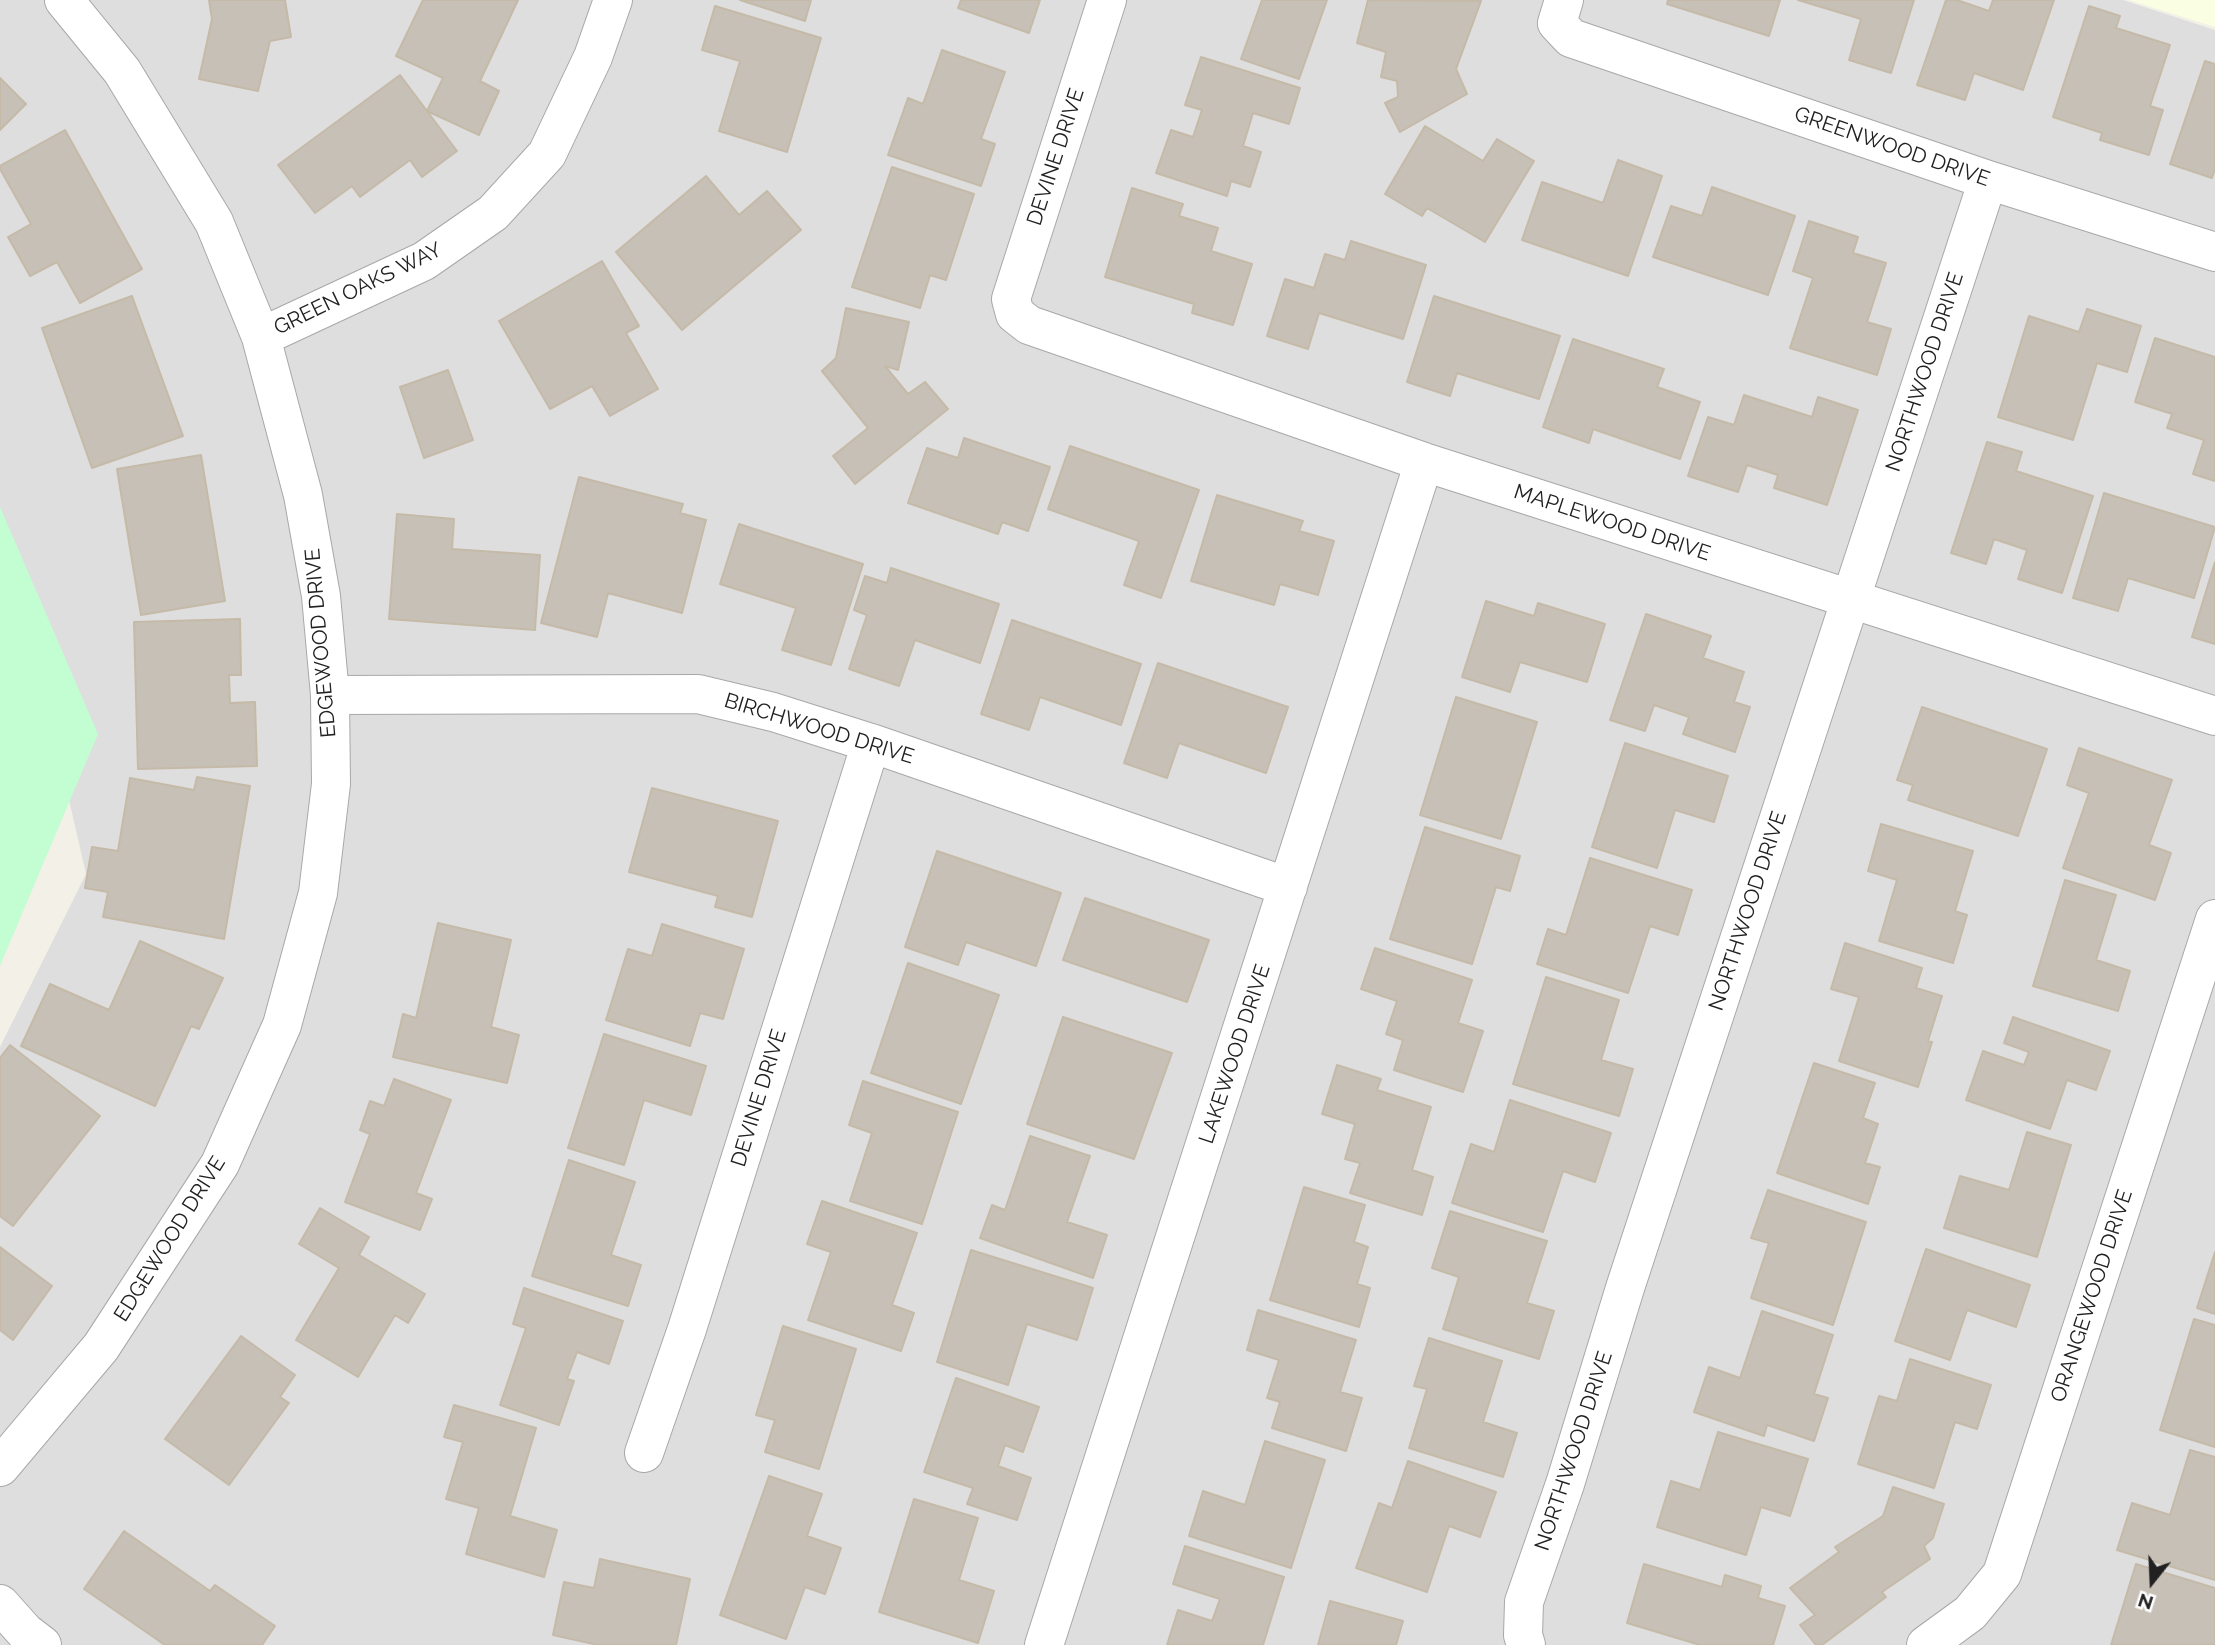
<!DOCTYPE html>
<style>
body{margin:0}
#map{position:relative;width:2215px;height:1645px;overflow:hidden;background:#f2f0e7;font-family:Raleway,sans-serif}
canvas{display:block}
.north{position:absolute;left:2117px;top:1547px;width:70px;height:70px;-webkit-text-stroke:5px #fff;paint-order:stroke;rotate:198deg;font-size:19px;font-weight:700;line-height:28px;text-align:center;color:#212121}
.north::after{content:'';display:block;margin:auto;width:24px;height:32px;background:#212121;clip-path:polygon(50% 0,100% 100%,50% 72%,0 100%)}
</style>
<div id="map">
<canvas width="2215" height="1645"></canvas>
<div class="north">N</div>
</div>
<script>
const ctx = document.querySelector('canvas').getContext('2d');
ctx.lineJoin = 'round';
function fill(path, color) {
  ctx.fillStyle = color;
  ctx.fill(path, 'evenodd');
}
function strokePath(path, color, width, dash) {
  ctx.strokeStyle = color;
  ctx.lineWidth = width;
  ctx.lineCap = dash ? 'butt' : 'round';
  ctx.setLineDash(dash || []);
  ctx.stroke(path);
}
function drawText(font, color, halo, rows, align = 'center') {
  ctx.font = font + ' Raleway,sans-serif';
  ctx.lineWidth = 6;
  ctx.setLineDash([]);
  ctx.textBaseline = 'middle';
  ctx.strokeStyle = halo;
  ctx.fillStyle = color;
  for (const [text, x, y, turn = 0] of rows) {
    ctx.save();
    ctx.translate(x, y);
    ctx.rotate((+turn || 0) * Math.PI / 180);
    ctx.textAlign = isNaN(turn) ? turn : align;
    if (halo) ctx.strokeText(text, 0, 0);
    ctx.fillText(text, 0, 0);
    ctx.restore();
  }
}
const residential = new Path2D(`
 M0 0H2123L2215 30V1645H0V1047L86 874 6 525 0 515Z`);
const education = new Path2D(`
 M2129 0H2215V27Z`);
const park = new Path2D(`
 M0 507 98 734 0 966Z`);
const building = new Path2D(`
 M209 0H285L291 37 270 41 258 91 199 79 212 19Z
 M423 0H518L480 81 499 91 479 135 427 111 443 78 396 56Z
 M740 0H811L805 21Z
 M961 0H1040L1029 33 958 8Z
 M1262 0H1327L1299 79 1241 59Z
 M1368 0 1481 1 1456 69 1467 94 1400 132 1385 103 1398 97 1397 81 1381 77 1386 52 1357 43Z
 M1668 0H1780L1769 36 1667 4Z
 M1798 0H1914L1891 73 1849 60 1861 19Z
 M1946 0H1957L1989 11 1993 0H2054L2023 90 1974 73 1965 100 1917 85Z
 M715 6 821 38 787 152 719 131 740 61 702 50Z
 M2089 6 2120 16 2116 28 2170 45 2150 106 2163 110 2149 155 2100 140 2102 133 2053 117Z
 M942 50 1005 72 981 139 995 144 981 186 888 155 908 98 923 104Z
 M1201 57 1300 88 1289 124 1253 113 1243 146 1261 152 1250 187 1231 181 1227 196 1156 173 1171 130 1193 137 1202 110 1185 105Z
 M2205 61 2215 64V169L2212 178 2170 164Z
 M400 75 457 151 422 177 410 160 360 197 352 186 315 213 278 165Z
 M0 78 26 104 0 130Z
 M1425 126 1483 161 1497 139 1534 161 1485 242 1427 208 1422 216 1385 194Z
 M65 130 142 269 80 303 57 262 30 276 8 237 31 224 0 169V166Z
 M1618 160 1662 176 1628 276 1522 240 1542 182 1603 203Z
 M892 167 974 194 946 280 930 275 920 308 852 287Z
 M706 176 739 215 767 191 801 230 682 330 616 252Z
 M1712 187 1795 216 1768 295 1653 257 1671 206 1702 216Z
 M1132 188 1183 204 1179 216 1218 228 1211 251 1252 264 1233 325 1192 313 1194 304 1105 277Z
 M1809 221 1858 237 1853 253 1886 263 1867 322 1891 329 1877 375 1790 348 1813 278 1793 271Z
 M1351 241 1426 265 1403 339 1319 313 1308 349 1267 336 1285 279 1314 288 1325 254 1345 260Z
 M602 261 639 326 626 333 658 389 610 416 592 386 550 409 499 321Z
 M132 296 183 436 92 468 42 328Z
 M1434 296 1560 336 1539 399 1457 373 1450 396 1407 382Z
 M846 308 909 322 898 370 885 366 908 394 925 382 948 409 855 484 833 456 868 428 822 371 836 358Z
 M2087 309 2141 326 2127 372 2097 363 2073 440 1998 417 2029 316 2079 332Z
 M2155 338 2215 357V481L2193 474 2204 440 2167 428 2172 414 2135 402Z
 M1573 339 1664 369 1657 387 1700 402 1680 459 1593 429 1589 443 1543 427Z
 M448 370 473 440 424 458 400 387Z
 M1744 395 1812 417 1818 397 1858 410 1827 505 1774 488 1778 475 1747 465 1738 492 1688 476 1708 417 1734 425Z
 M964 438 1050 467 1028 531 1002 522 998 534 908 503 927 448 958 458Z
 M1987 442 2022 452 2016 471 2093 496 2062 593 2018 579 2027 550 1994 539 1986 564 1951 553Z
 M1070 446 1199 490 1161 598 1124 585 1139 541 1048 509Z
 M201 455 225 601 141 615 117 469Z
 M579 477 683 504 680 513 706 520 682 613 608 593 597 637 541 623Z
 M2104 493 2215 527 2194 598 2128 578 2118 611 2073 598Z
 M1217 495 1303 521 1299 531 1334 541 1318 595 1280 584 1274 605 1191 581Z
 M397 514 454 519 452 549 540 555 535 630 389 619Z
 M739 524 863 564 831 665 782 650 796 608 720 584Z
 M2215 562V644L2192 637Z
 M891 568 999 604 980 663 915 640 899 686 849 669 867 615 854 610 865 576 887 583Z
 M1486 601 1534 616 1538 603 1605 624 1587 682 1520 662 1510 692 1462 677Z
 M1646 614 1711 636 1703 658 1744 672 1734 702 1750 707 1735 752 1683 734 1689 717 1654 705 1645 731 1610 720Z
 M240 619 241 675H229L230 703 255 702 257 766 138 769 134 622Z
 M1012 620 1141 664 1121 725 1040 697 1029 730 981 714Z
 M1158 663 1288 707 1266 773 1179 743 1167 778 1124 763Z
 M1456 697 1537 722 1501 839 1420 815Z
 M1922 707 2047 749 2018 836 1908 800 1913 785 1897 780Z
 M1625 743 1728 776 1714 822 1675 810 1657 868 1592 847Z
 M2079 748 2172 780 2149 845 2171 853 2155 900 2063 868 2089 793 2067 785Z
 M197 777 250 786 224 939 103 917 108 892 85 888 92 847 118 851 130 778 194 790Z
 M652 788 778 821 752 917 715 907 718 896 629 872Z
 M1881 824 1973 851 1955 911 1967 915 1953 963 1879 941 1897 880 1868 871Z
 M1425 827 1520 856 1510 891 1496 887 1472 964 1390 939Z
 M937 851 1061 893 1036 966 966 942 958 965 905 947Z
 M1590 858 1692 890 1678 935 1650 926 1628 993 1537 964 1548 929 1566 935Z
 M2065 880 2116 895 2096 960 2130 971 2118 1011 2033 986Z
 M1085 898 1209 940 1187 1002 1063 960Z
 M438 923 511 940 491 1027 519 1035 507 1083 393 1057 403 1014 416 1018Z
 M662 924 744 949 723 1019 700 1013 690 1046 606 1020 628 949 652 956Z
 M140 941 223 978 199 1029 191 1026 155 1106 21 1046 50 984 109 1010Z
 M1845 943 1922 968 1916 988 1942 996 1928 1041 1932 1042 1918 1087 1839 1061 1859 997 1831 989Z
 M1375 948 1472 980 1458 1023 1483 1031 1463 1092 1394 1070 1403 1040 1386 1034 1397 1001 1361 989Z
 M908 963 999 995 961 1104 871 1073Z
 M1546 977 1619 1000 1601 1060 1633 1069 1619 1116 1513 1084Z
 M1063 1017 1172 1053 1134 1159 1027 1124Z
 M2013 1017 2110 1051 2096 1090 2067 1080 2050 1129 1966 1100 1983 1051 2024 1065 2029 1052 2004 1043Z
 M604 1034 706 1066 691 1115 644 1100 624 1165 568 1148Z
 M10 1045 100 1116 13 1226 0 1216V1058Z
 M1814 1063 1875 1083 1863 1118 1878 1124 1865 1163 1880 1167 1868 1204 1777 1173Z
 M1337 1065 1381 1079 1377 1090 1431 1107 1412 1170 1433 1177 1422 1215 1350 1193 1360 1163 1345 1159 1355 1124 1322 1114Z
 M394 1079 451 1100 416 1193 432 1199 420 1230 345 1202 370 1134 360 1130 370 1101 384 1106Z
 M863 1081 958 1112 922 1224 850 1201 872 1133 849 1125Z
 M1510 1100 1611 1133 1595 1182 1563 1171 1543 1232 1452 1203 1471 1144 1494 1152Z
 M2027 1132 2071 1145 2037 1257 1944 1228 1960 1176 2009 1190Z
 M1030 1136 1090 1156 1067 1222 1107 1235 1093 1278 980 1238 992 1205 1005 1210Z
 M569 1160 635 1182 611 1255 641 1265 628 1306 532 1276Z
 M1304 1187 1365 1205 1354 1242 1368 1247 1357 1284 1370 1288 1359 1327 1270 1300Z
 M1768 1190 1866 1222 1833 1325 1751 1298 1769 1243 1751 1238Z
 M822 1201 917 1233 892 1305 914 1313 901 1351 808 1320 831 1252 807 1244Z
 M320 1208 369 1237 359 1255 425 1294 408 1323 395 1315 358 1377 296 1340 339 1268 299 1244Z
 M1450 1211 1547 1241 1527 1303 1554 1311 1539 1359 1443 1329 1459 1277 1432 1268Z
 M0 1247 52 1286 13 1340 0 1330Z
 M1926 1249 2030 1285 2016 1327 1967 1310 1950 1360 1895 1341Z
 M971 1250 1093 1288 1077 1340 1027 1324 1008 1385 937 1362Z
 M2215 1252V1314L2197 1308Z
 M524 1288 623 1321 609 1364 577 1352 567 1379 574 1381 559 1425 500 1405 526 1328 513 1324Z
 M1258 1310 1356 1340 1340 1392 1362 1398 1346 1451 1272 1428 1280 1402 1267 1398 1279 1360 1247 1350Z
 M1762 1311 1833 1335 1814 1394 1828 1398 1814 1441 1767 1425 1764 1436 1694 1412 1709 1367 1740 1378Z
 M2194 1319 2215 1325V1447L2160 1430Z
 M783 1326 856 1349 819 1469 765 1452 775 1420 756 1415Z
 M241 1336 295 1375 280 1397 289 1403 229 1485 165 1439Z
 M1429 1338 1502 1361 1483 1422 1517 1433 1503 1477 1409 1448 1427 1389 1414 1386Z
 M1910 1359 1991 1385 1977 1429 1955 1422 1934 1488 1858 1464 1879 1396 1897 1401Z
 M956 1378 1039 1407 1023 1452 1005 1445 998 1466 1031 1478 1017 1520 967 1504 973 1488 924 1472Z
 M454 1405 536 1428 510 1516 557 1530 544 1577 466 1554 479 1508 446 1499 463 1442 444 1437Z
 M1718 1432 1808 1459 1790 1516 1761 1507 1746 1555 1657 1527 1671 1481 1700 1490Z
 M1265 1441 1325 1460 1291 1568 1189 1536 1203 1491 1245 1505Z
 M2190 1450 2215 1457V1580L2117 1550 2132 1503 2170 1515Z
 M1408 1461 1496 1492 1480 1537 1449 1526 1427 1592 1356 1568 1379 1503 1392 1508Z
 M769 1476 822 1494 807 1536 841 1548 825 1594 805 1587 786 1639 720 1615Z
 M1893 1487 1944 1504 1933 1538 1924 1546 1930 1559 1882 1592 1886 1597 1822 1645H1816L1800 1625 1815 1615 1790 1588 1839 1552 1835 1547 1883 1516Z
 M914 1499 978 1518 959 1580 994 1591 978 1643 879 1612Z
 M124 1531 210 1591 215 1585 275 1626 262 1645H165L84 1589Z
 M1185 1546 1284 1577 1263 1645H1167L1178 1610 1212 1621 1220 1599 1173 1584Z
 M600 1559 690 1579 676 1645H598L553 1635 564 1582 594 1588Z
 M1644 1564 1722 1587 1725 1575 1761 1586 1758 1598 1785 1606 1773 1645H1700L1627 1623Z
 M2136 1564 2215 1588V1645H2111Z
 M1330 1601 1403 1621 1396 1645H1318Z`);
const minor = new Path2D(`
 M1107 0 1011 299 1015 314 1029 325 1424 462 2215 716
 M1564 0 1557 23 1571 38 1988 180 2215 252
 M261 337 424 261 493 213 547 154 593 57 613 0
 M330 695 698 694 773 712 871 743 1288 887
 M644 1453 687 1329 871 743
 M0 1467 101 1347 220 1164 282 1025 318 893 331 784 330 695 321 596 303 495 261 337 214 222 122 71 64 0
 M0 1604 25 1632 42 1645
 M1044 1645 1424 462
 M1526 1645 1523 1635 1524 1602 1565 1484 1625 1288 1988 180
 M1926 1645 1970 1613 2002 1574 2215 919`);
const streetNames = [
 ["GREENWOOD DRIVE",1892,147,19],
 ["DEVINE DRIVE",1056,157,-72],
 ["GREEN OAKS WAY",358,289,-26],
 ["NORTHWOOD DRIVE",1925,372,-72],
 ["MAPLEWOOD DRIVE",1612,523,18],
 ["EDGEWOOD DRIVE",321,643,-95],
 ["BIRCHWOOD DRIVE",819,729,17],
 ["NORTHWOOD DRIVE",1748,911,-72],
 ["LAKEWOOD DRIVE",1235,1054,-72],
 ["DEVINE DRIVE",759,1098,-73],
 ["EDGEWOOD DRIVE",170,1239,-58],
 ["ORANGEWOOD DRIVE",2092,1296,-72],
 ["NORTHWOOD DRIVE",1574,1451,-72]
];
fill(residential, '#dfdede');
fill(education, '#faffe3');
fill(park, '#c3fdd2');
fill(building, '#c7c0b6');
strokePath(building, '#c5baa8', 2);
strokePath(minor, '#a8a8a8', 40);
strokePath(minor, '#fff', 38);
drawText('21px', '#212121', '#fff', streetNames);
</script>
